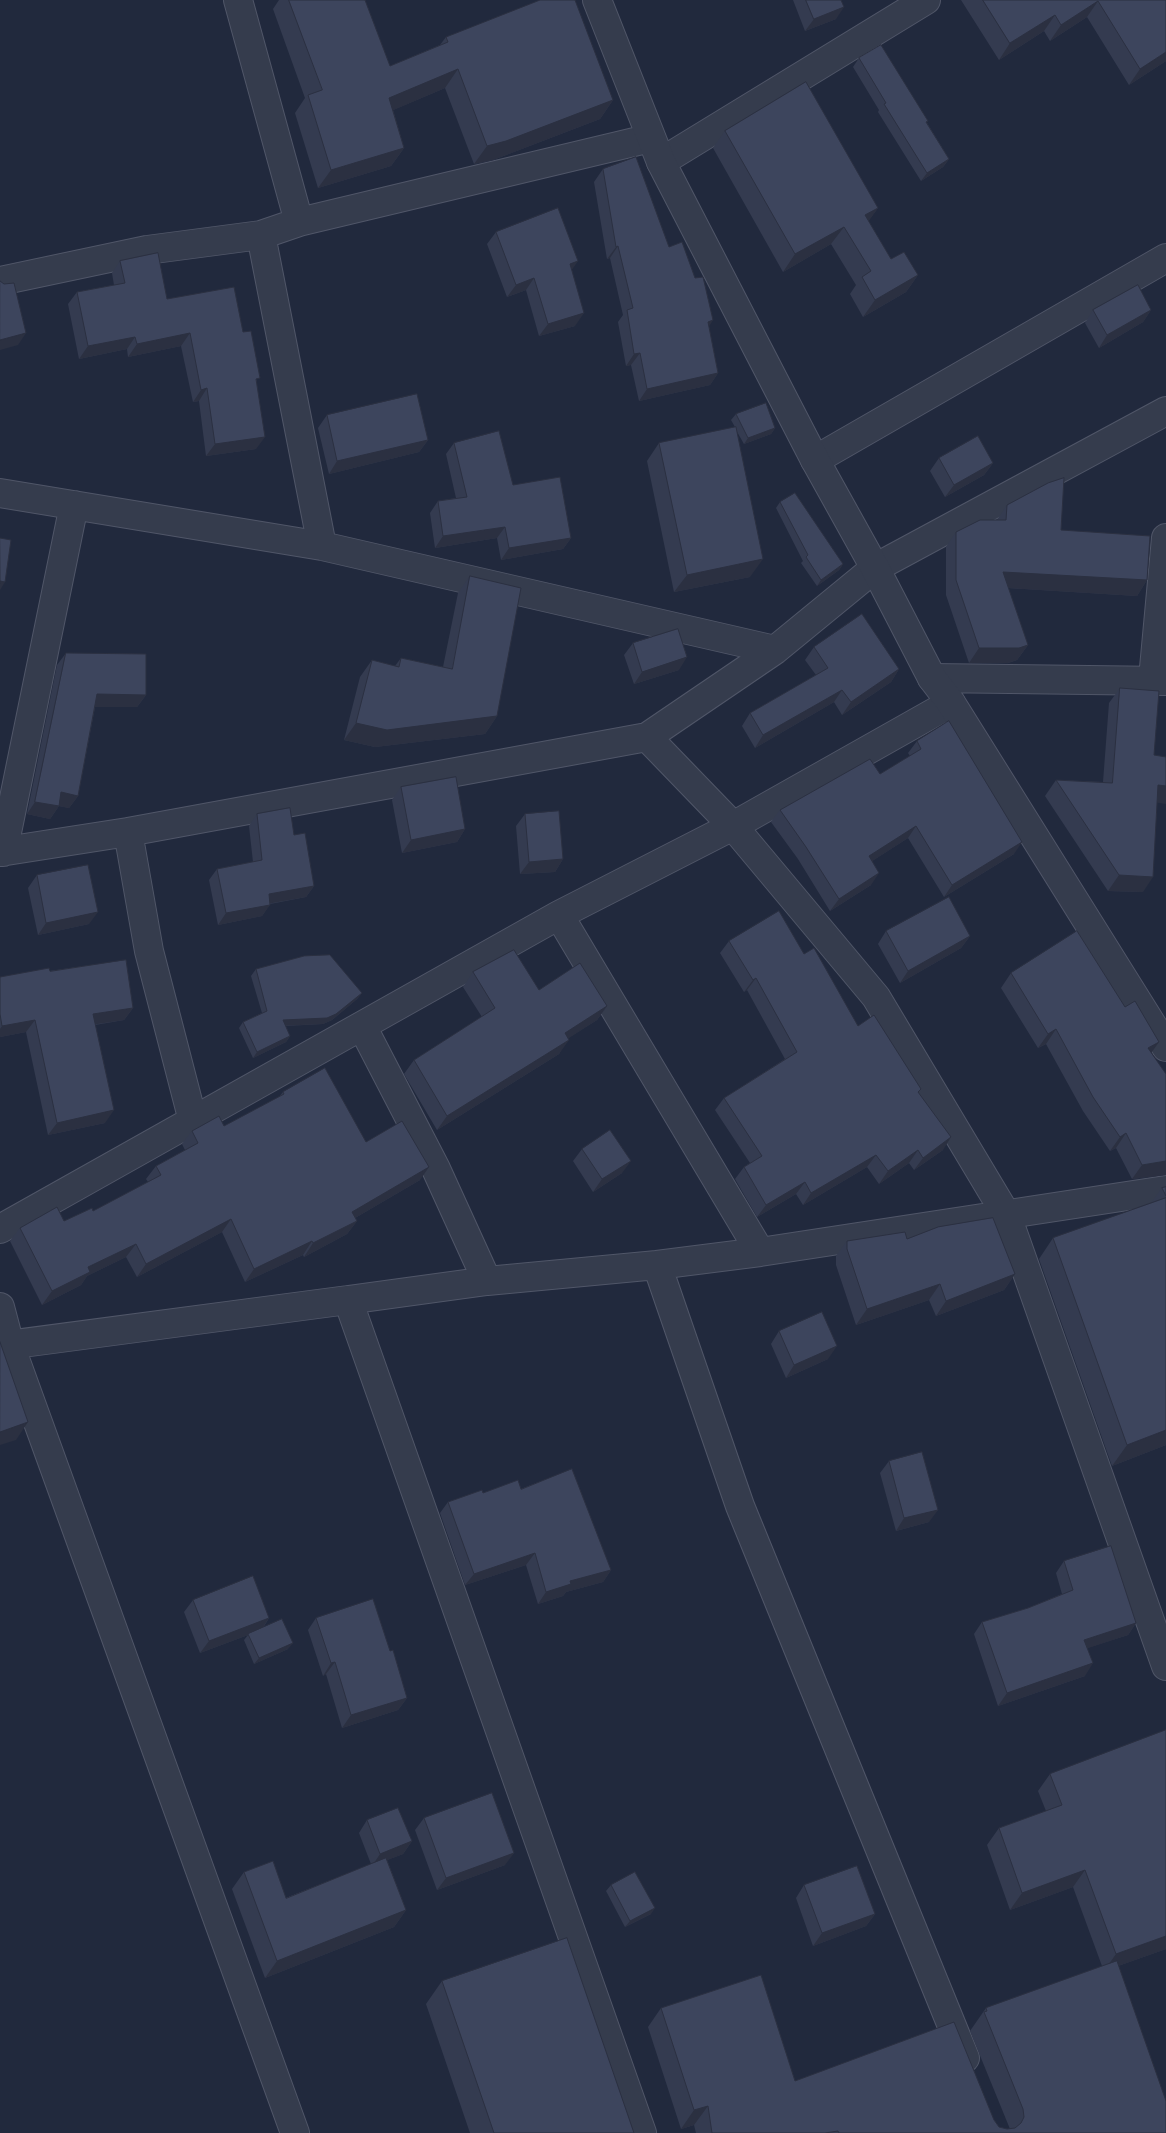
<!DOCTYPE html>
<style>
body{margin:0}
canvas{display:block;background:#21293d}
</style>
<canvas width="1166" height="2133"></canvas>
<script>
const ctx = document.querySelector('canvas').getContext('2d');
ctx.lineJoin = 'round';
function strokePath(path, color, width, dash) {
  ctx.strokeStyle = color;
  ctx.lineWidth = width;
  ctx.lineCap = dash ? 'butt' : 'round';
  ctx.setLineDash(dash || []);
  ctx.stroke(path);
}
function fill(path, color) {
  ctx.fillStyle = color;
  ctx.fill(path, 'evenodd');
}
const minor = new Path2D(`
 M238 0 299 222
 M661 162 926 0
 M261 235 322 546
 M0 281 147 250 261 235 299 222 651 138
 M815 460 1166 258
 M0 493 322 546 775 650
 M932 678 1166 681
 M1153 679 1166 538
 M647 737 775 650 875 568 1166 411
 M128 832 647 737 733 826 876 997 1007 1216 1166 1666
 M0 852 128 832 149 951 193 1121
 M3 852 74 505
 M559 915 733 826 951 703
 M362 1026 436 1169 487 1281
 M0 1229 559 915 760 1252 657 1265 740 1506 965 2058
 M760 1252 1166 1190
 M348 1300 487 1281 657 1265
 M0 1307 10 1345 295 2133
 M0 1346 348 1300 642 2133`);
const tertiary = new Path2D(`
 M597 0 661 162 815 460 875 568 932 678 951 703 1166 1047`);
const wall = new Path2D(`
 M279 0H365L390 66 440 45 446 37 613 100 600 119 493 160 474 164 445 88 393 110 404 148 391 166 318 188 295 113 305 98 273 9Z
 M793 0H841L836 19 805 31Z
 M961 0H1166V61L1129 85 1087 17 1050 41 1044 31 999 60Z
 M859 58 927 123 949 159 943 167 921 181 878 112 879 110 853 67Z
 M725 131 878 208 868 221 891 259 918 275 906 292 863 317 850 294 856 285 831 244 783 272 713 148Z
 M603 169 669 247 709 327 718 373 710 385 639 401 631 365 626 366 618 322 623 315 610 258 607 259 594 182Z
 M496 232 572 269 575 326 539 336 526 290 507 297 487 244Z
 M120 261 167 299 243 332 257 382 256 449 206 456 199 401 193 402 181 346 128 357 127 349 79 359 68 304 77 292 114 285 112 273Z
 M1093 310H1151L1143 322 1099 348 1085 323Z
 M736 414 775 428 771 434 744 444 736 430 750 577 674 592 647 461 659 443 735 427 731 420Z
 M327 415 428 440 419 452 329 474 318 428Z
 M454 443 513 485 571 538 563 549 501 560 497 538 435 548 430 513 438 501 456 498 446 454Z
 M939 458 993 463 984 475 945 497 930 471Z
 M780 502 843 564 839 570 817 586 801 563 803 561 776 508Z
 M1007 505 1061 530 1147 580 1137 596 1008 588 1028 645 1017 660 1008 663H969L946 595V547L956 532 997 520Z
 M470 576 497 716 485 734 375 747 344 740 360 677 372 660 395 666 401 658 443 667 458 593Z
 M633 643 679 670 634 684 624 655Z
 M814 647 899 669 891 682 842 715 834 702 755 748 742 726 750 713 816 675 805 660Z
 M66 653 146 695 137 707H95L78 796 69 808 59 806 50 819 27 814 57 665Z
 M1120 688 1154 755 1143 892 1108 891 1045 796 1056 780 1103 782 1109 703Z
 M917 741 1014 854 944 897 908 838 872 861 871 885 830 911 798 859 771 822 780 810 880 774 910 756 908 753Z
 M401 787 465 829 457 842 402 853 392 800Z
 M257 814 294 835 314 886 306 897 270 904 262 916 218 925 209 880 217 869 253 862 249 826Z
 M525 814 563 859 555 872 520 874 516 826Z
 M37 875 89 924 38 935 28 888Z
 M886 931 970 936 961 948 900 983 878 944Z
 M729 941 804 954 858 1026 918 1093 943 1150 914 1170 909 1163 879 1184 867 1167 803 1205 796 1194 757 1217 735 1179 744 1167 750 1163 715 1110 724 1098 785 1059 747 990 744 992 720 953Z
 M256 969 362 993 357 999 332 1020 323 1024 285 1026 290 1036 286 1042 253 1058 239 1028 243 1022 262 1013 251 976Z
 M50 971 133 1008 124 1020 95 1025 105 1123 48 1135 26 1032 0 1037V977Z
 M473 972 539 990 607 1006 597 1020 568 1038 559 1054 437 1130 404 1074 414 1060 482 1017 463 987Z
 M1011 973 1151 1052 1164 1175 1132 1179 1116 1148 1110 1151 1083 1111 1046 1044 1038 1048 1001 988Z
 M283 1092 366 1142 420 1180 355 1218 357 1221 347 1234 304 1257 303 1255 245 1282 222 1232 137 1277 126 1257 87 1276 81 1285 42 1305 10 1241 20 1228 64 1221 93 1211 148 1182 146 1179 156 1166 185 1150 182 1144 192 1131 224 1126 279 1097Z
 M582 1149 622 1173 593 1192 573 1161Z
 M1166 1187V1445L1112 1466 1039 1259 1053 1238 1151 1203 1162 1188Z
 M907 1239 1015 1274 1004 1290 936 1316 929 1300 856 1325 836 1265V1256L847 1241Z
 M779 1331 828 1359 786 1378 771 1344Z
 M889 1461 929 1522 896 1531 880 1473Z
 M521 1489 611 1570 603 1582 566 1592 563 1596 538 1604 526 1565 465 1585 440 1513 448 1502 483 1493Z
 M1064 1561 1136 1623 1128 1635 1087 1648 1085 1676 998 1706 974 1634 982 1622 1028 1608 1062 1594 1056 1573Z
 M193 1600 269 1618 263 1628 288 1649 254 1664 244 1640 248 1635 200 1653 184 1612Z
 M316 1618 407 1698 398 1710 342 1728 326 1674 323 1676 308 1630Z
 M1166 1730V1949L1118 1966 1166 2133H696L694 2125 681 2129 648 2027 661 2008 795 2081 994 2120 999 2127 1007 2129H1010L970 2031 986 2008 1102 1966 1073 1887 1010 1910 987 1845 999 1828 1046 1811 1038 1791 1050 1774Z
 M424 1818 505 1865 437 1890 415 1830Z
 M367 1820 412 1841 403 1854 387 1860 406 1910 394 1927 265 1978 232 1889 244 1872 286 1898 371 1864 359 1833Z
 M611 1885 651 1914 625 1927 606 1891Z
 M804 1885 875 1914 866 1926 813 1946 796 1898Z
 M442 1981 634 2133H470L426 2004Z`);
const shadedWall = new Path2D(`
 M1098 1 1087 17 1050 41 1061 25Z
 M844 7 836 19 805 31 814 19Z
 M1055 15 1044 31 999 60 1010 43Z
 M1166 52V61L1129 85 1140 69Z
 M458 69 445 88 377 117 389 98Z
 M613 100 600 119 493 160 474 164 487 146Z
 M404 148 391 166 318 188 331 170Z
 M949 159 943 167 921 181 927 173Z
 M878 208 866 225 865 215Z
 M844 227 831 244 783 272 795 254Z
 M618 246 610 258 607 259 616 247Z
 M578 261 569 274 570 264Z
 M918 275 906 292 863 317 875 300Z
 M534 278 526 290 507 297 516 285Z
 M1151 310 1143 322 1099 348 1107 335Z
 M584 313 575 326 539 336 548 324Z
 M713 320 705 333 708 322Z
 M26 333 18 345 0 350V340Z
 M190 333 181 346 128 357 137 344Z
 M135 337 127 349 79 359 88 346Z
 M640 353 631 365 626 366 634 354Z
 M718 373 710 385 639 401 647 389Z
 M207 388 199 401 193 402 201 390Z
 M775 428 771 434 744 444 748 438Z
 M265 437 256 449 206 456 215 444Z
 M428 440 419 452 329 474 337 461Z
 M993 463 984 475 945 497 954 485Z
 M505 527 497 538 435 548 443 536Z
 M571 538 563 549 501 560 509 548Z
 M763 559 750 577 674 592 687 575Z
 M843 564 839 570 817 586 821 580Z
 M1003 572 1147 580 1137 596 992 587Z
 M0 581 5 582 0 590Z
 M1028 645 1017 660 1008 663H969L979 648Z
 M687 657 679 670 634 684 642 672Z
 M899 669 891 682 842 715 851 702Z
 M842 690 834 702 755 748 763 735Z
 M97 694 146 695 137 707H89Z
 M497 716 485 734 375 747 344 740 356 723Z
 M1158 785 1166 786V804L1147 801Z
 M61 792 78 796 69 808 53 805Z
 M35 802 59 806 50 819 27 814Z
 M916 826 908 838 860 869 869 856Z
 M465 829 457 842 402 853 411 840Z
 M1022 842 1014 854 944 897 952 885Z
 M563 859 555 872 520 874 529 862Z
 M879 873 871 885 830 911 839 899Z
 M1119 875 1153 877 1143 892 1108 891Z
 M314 886 306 897 261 905 269 894Z
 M270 905 262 916 218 925 226 913Z
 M98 912 89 924 38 935 46 923Z
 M970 936 961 948 900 983 908 971Z
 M756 978 747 990 744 992 753 980Z
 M362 993 357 999 332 1020 323 1024 278 1026 283 1020Z
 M607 1006 597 1020 555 1047 565 1033Z
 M133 1008 124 1020 84 1026 93 1014Z
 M35 1020 26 1032 0 1037V1029L2 1026Z
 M1056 1029 1046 1044 1038 1048 1048 1034Z
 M290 1036 286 1042 253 1058 257 1052Z
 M569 1040 559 1054 437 1130 447 1116Z
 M1159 1042 1149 1056 1148 1048Z
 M114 1110 105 1123 48 1135 57 1123Z
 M1126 1133 1116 1148 1110 1151 1120 1137Z
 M951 1137 943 1150 914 1170 923 1158Z
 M918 1150 909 1163 879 1184 888 1171Z
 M876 1155 867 1167 803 1205 811 1193Z
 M631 1161 622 1173 593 1192 602 1179Z
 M1166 1161V1175L1132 1179 1142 1165Z
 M429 1167 420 1180 343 1225 352 1212Z
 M805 1182 796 1194 757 1217 766 1205Z
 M231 1219 222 1232 137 1277 146 1264Z
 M357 1221 347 1234 304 1257 313 1243Z
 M312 1241 303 1255 245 1282 254 1269Z
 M136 1244 126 1257 87 1276 81 1285 42 1305 52 1291 88 1267Z
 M1015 1274 1004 1290 936 1316 946 1301Z
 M940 1284 929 1300 856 1325 867 1309Z
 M837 1346 828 1359 786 1378 794 1365Z
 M28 1422 16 1440 0 1445V1432Z
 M1166 1430V1445L1112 1466 1127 1445Z
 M938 1510 929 1522 896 1531 904 1518Z
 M535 1553 526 1565 465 1585 474 1574Z
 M611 1570 603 1582 566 1592 563 1596 538 1604 546 1592 570 1581Z
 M269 1618 261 1630 248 1634V1635L200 1653 209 1641Z
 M1136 1623 1128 1635 1076 1652 1084 1640Z
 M293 1643 288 1649 254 1664 259 1658Z
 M335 1662 326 1674 323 1676 331 1663Z
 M1093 1663 1085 1676 998 1706 1007 1693Z
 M407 1698 398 1710 342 1728 351 1715Z
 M412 1841 403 1854 372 1866 380 1854Z
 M514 1853 505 1865 437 1890 446 1878Z
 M1085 1870 1073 1887 1010 1910 1022 1893Z
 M655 1908 651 1914 625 1927 630 1921Z
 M406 1910 394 1927 265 1978 277 1961Z
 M875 1914 866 1926 813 1946 822 1933Z
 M1166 1936V1949L1104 1971 1116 1954Z
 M708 2106 694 2125 681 2129 694 2110Z`);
const building = new Path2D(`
 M289 0H365L390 66 448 42 446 37 540 0H575L613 100 506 141 487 146 458 69 389 98 404 148 331 170 308 95 322 90Z
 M806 0H841L844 7 814 19Z
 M983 0H1166V52L1140 69 1098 1 1061 25 1055 15 1010 43Z
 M881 45 928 121 926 122 949 159 927 173 884 104 886 103 859 58Z
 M806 82 878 208 865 215 891 259 904 252 918 275 875 300 862 277 871 271 844 227 795 254 725 131Z
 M636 157 669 247 682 242 695 278 703 277 713 320 708 322 718 373 647 389 640 353 634 354 627 310 633 308 618 246 616 247 603 169Z
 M558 208 578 261 570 264 584 313 548 324 534 278 516 285 496 232Z
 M158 253 167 299 234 287 243 332 251 331 260 378 256 379 265 437 215 444 207 388 201 390 190 333 137 344 135 337 88 346 77 292 125 283 120 261Z
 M0 281 4 284 14 283 26 333 0 340Z
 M1138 285 1151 310 1107 335 1093 310Z
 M417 394 428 440 337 461 327 415Z
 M766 403 775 428 748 438 736 414Z
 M736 427 763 559 687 575 659 443Z
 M499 431 513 485 560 477 571 538 509 548 505 527 443 536 438 501 467 497 454 443Z
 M978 436 993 463 954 485 939 458Z
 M1064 478 1061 530 1150 536 1147 580 1003 572 1028 645 1019 648H979L956 580V532L980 520H1006L1007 505 1048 483Z
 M795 493 843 564 821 580 806 557 808 555 780 502Z
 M0 538 11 540 5 582 0 581V583Z
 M470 576 521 588 497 716 387 730 356 723 372 660 399 667 401 658 452 669Z
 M862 614 899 669 851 702 842 690 763 735 750 713 828 668 814 647Z
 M678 629 687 657 642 672 633 643Z
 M66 653 146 654V695L97 694 78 796 61 792 59 806 35 802Z
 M1120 688 1159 691 1154 755 1166 757V786L1158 785 1153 877 1119 875 1056 780 1112 783Z
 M949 721 1022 842 952 885 916 826 869 856 879 873 839 899 806 847 780 810 870 759 880 774 921 749 917 741Z
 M456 777 465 829 411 840 401 787Z
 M290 808 294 835 305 833 314 886 269 894 270 905 226 913 217 869 262 860 257 814Z
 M559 811 563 859 529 862 525 814Z
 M88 865 98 912 46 923 37 875Z
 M949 897 970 936 908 971 886 931Z
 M779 911 804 954 814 948 858 1026 874 1015 921 1089 918 1092 951 1137 923 1158 918 1150 888 1171 876 1155 811 1193 805 1182 766 1205 744 1167 762 1156 724 1098 797 1052 756 978 753 980 729 941Z
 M1077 931 1125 1007 1135 1001 1159 1042 1148 1048 1166 1074V1161L1142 1165 1126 1133 1120 1137 1093 1097 1056 1029 1048 1034 1011 973Z
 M514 950 539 990 580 963 607 1006 565 1033 569 1040 447 1116 414 1060 495 1008 473 972Z
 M330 955 362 993 336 1014 327 1018 283 1020 290 1036 257 1052 243 1022 267 1011 256 969 304 956Z
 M126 960 133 1008 93 1014 114 1110 57 1123 35 1020 2 1026 0 1014V977L49 968 50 971Z
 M325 1068 366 1142 402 1121 429 1167 352 1212 357 1221 313 1243 312 1241 254 1269 231 1219 146 1264 136 1244 88 1267 90 1272 52 1291 20 1228 57 1207 64 1221 92 1208 93 1211 161 1175 156 1166 198 1143 192 1131 219 1116 224 1126 284 1094 283 1092Z
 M610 1130 631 1161 602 1179 582 1149Z
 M1166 1187V1196L1162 1188Z
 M1166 1198V1430L1127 1445 1053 1238Z
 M993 1218 1015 1274 946 1301 940 1284 867 1309 847 1249V1241L905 1232 907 1239 938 1227Z
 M822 1312 837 1346 794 1365 779 1331Z
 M0 1342 28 1422 0 1432Z
 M922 1452 938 1510 904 1518 889 1461Z
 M572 1469 611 1570 570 1581 571 1584 546 1592 535 1553 474 1574 448 1502 482 1490 483 1493 518 1480 521 1489Z
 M1111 1546 1136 1623 1084 1640 1093 1663 1007 1693 982 1622 1028 1608 1073 1590 1064 1561Z
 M253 1576 269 1618 209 1641 193 1600Z
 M373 1599 390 1651 393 1650 407 1698 351 1715 335 1662 331 1663 316 1618Z
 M282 1619 293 1643 259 1658 248 1634Z
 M1166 1730V1936L1116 1954 1085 1870 1022 1893 999 1828 1062 1805 1050 1774Z
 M492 1793 514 1853 446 1878 424 1818Z
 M398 1808 412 1841 380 1854 367 1820Z
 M386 1858 406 1910 277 1961 244 1872 273 1861 286 1898Z
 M857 1866 875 1914 822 1933 804 1885Z
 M635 1872 655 1908 630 1921 611 1885Z
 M567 1938 634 2133H494L442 1981Z
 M1117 1961 1166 2101V2133H839L838 2131 825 2133H712L708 2106 694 2110 661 2008 761 1975 795 2081 954 2022 994 2120 999 2127 1007 2129 1015 2128 1021 2123 1024 2117 1023 2109 984 2012 987 2011 986 2008Z`);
strokePath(minor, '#505668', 30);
strokePath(tertiary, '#505668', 30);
strokePath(minor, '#353c4d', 28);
strokePath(tertiary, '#353c4d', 28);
fill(wall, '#343b50');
fill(shadedWall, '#2b3041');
fill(building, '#3d455d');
strokePath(building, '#2b3041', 1);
</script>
